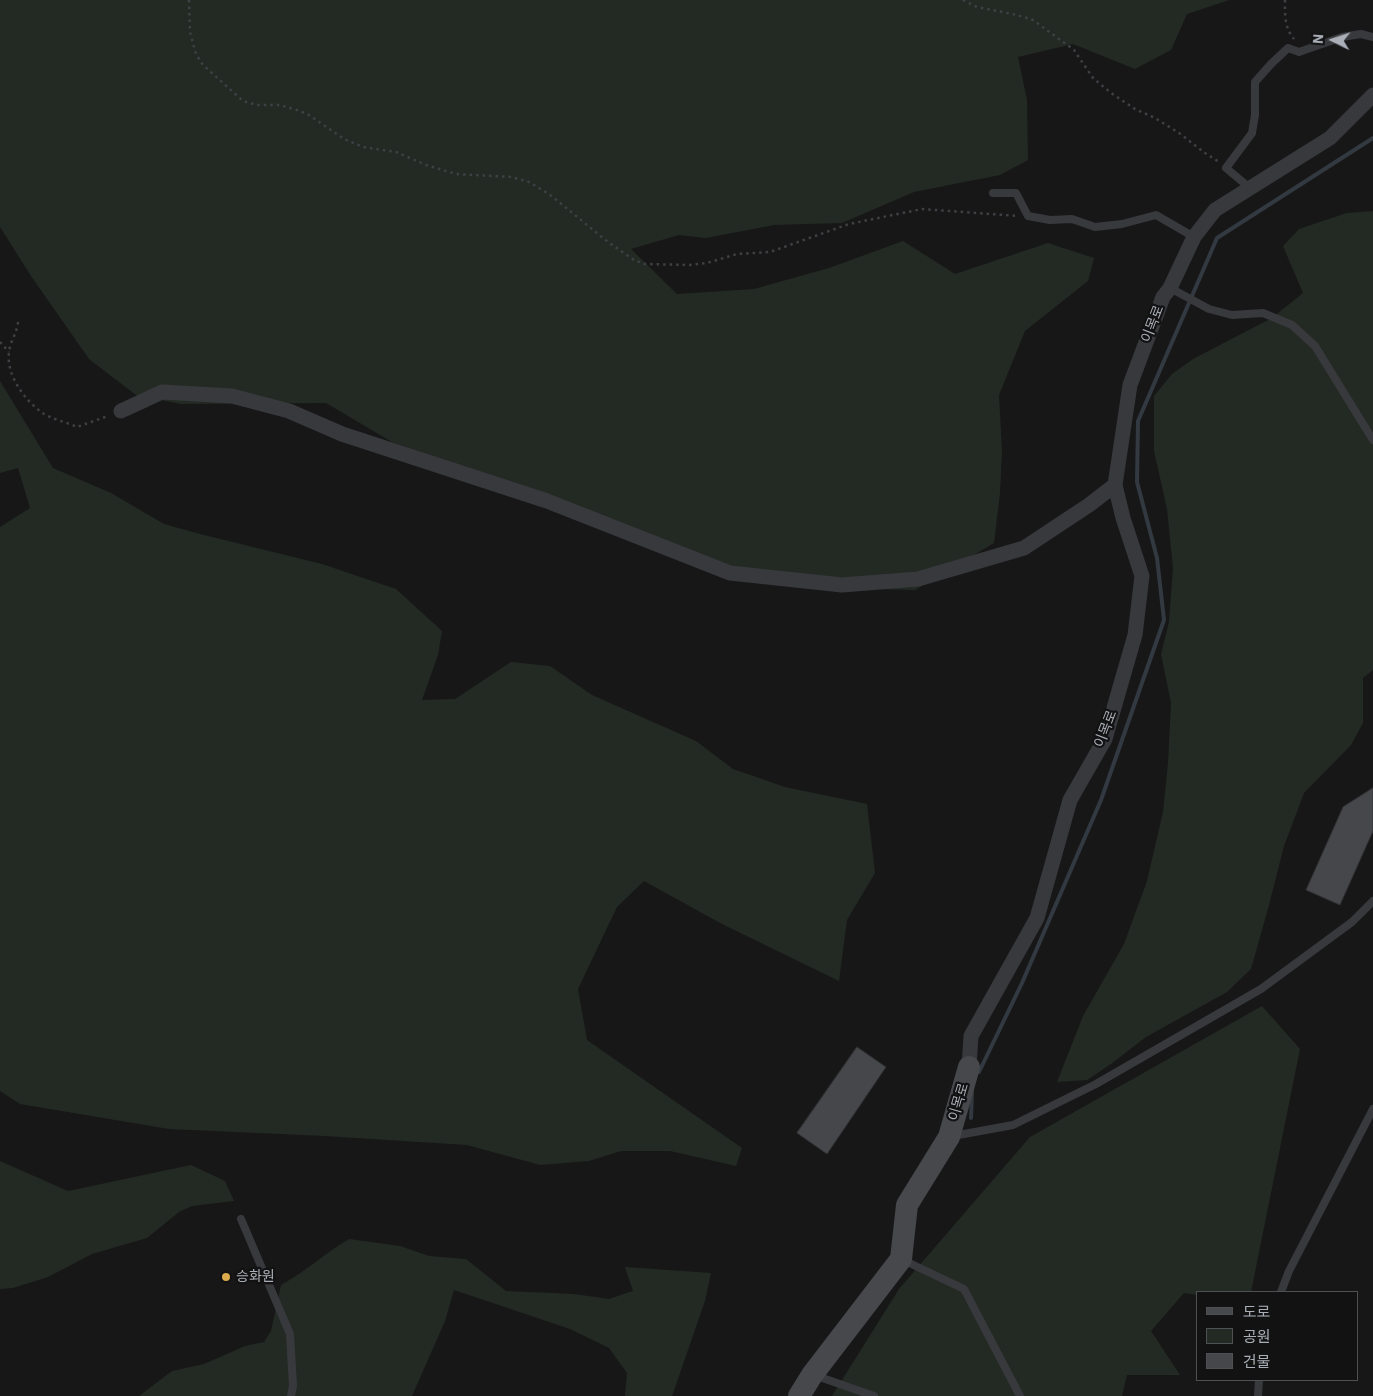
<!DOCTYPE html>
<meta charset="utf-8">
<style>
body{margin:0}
#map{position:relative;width:1373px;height:1396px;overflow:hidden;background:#171718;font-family:"IBM Plex Sans","Noto Sans KR",sans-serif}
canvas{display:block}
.legend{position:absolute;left:1196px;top:1291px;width:162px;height:90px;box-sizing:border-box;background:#121213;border:1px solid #4f5054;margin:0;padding:6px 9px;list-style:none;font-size:15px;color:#aaaeb6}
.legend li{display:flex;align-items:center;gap:10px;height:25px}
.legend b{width:25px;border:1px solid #4f5054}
.north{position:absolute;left:1308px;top:15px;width:50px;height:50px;-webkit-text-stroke:4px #121213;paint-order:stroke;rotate:274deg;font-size:14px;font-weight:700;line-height:20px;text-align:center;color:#aaaeb6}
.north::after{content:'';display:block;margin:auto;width:18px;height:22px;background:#aaaeb6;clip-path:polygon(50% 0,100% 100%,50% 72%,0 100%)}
</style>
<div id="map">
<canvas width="1373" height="1396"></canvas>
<ul class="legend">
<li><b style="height:6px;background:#46484c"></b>도로</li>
<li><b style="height:14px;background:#232a24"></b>공원</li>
<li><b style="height:14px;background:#46474a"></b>건물</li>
</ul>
<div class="north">N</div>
</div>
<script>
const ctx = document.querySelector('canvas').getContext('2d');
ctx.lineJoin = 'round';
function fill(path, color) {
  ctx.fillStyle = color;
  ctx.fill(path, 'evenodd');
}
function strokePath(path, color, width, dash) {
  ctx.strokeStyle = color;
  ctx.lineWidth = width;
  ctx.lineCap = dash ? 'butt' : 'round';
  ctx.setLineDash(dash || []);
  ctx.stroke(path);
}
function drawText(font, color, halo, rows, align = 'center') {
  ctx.font = font + ' "IBM Plex Sans","Noto Sans KR",sans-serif';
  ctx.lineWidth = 4.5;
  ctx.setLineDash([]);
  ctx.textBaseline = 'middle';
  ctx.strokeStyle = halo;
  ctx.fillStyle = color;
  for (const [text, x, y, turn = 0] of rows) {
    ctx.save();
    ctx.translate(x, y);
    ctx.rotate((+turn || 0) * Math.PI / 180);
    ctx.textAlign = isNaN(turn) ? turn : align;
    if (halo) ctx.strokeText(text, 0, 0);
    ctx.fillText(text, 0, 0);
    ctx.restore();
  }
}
const green = new Path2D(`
 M0 0H1229L1187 14 1171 50 1135 69 1073 44 1018 57 1027 100 1028 160 1000 175 914 192 842 223 774 225 706 238 679 235 631 249 677 294 754 289 829 268 903 241 955 274 1048 243 1094 258 1088 281 1025 331 999 395 1002 451 1000 493 994 543 915 590 796 587 683 555 525 488 392 442 326 403 181 404 136 395 89 359 31 276 0 227Z
 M1373 211V670L1363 678V723L1351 745 1304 793 1284 846 1269 905 1251 969 1227 992 1146 1037 1111 1064 1087 1080 1057 1082 1083 1016 1124 944 1147 881 1163 812 1168 763 1171 703 1161 654 1169 622 1173 568 1167 509 1154 451V396L1172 374 1193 359 1272 318 1303 293 1283 246 1299 229 1347 213Z
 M0 381 53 468 111 493 164 524 200 534 322 564 396 589 442 631 438 655 422 700 455 699 511 662 550 666 592 695 696 741 733 769 785 787 867 804 875 873 847 920 839 981 722 924 644 881 617 907 578 989 587 1040 742 1148 736 1166 670 1151H621L589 1161 540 1165 467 1145 325 1136 169 1129 20 1104 0 1091V527L30 508 18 468 0 473Z
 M1262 1006 1300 1049 1251 1292H1197V1295L1184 1293 1151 1331 1180 1375H1127L1122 1396H832L899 1289 1030 1137Z
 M0 1161 68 1191 191 1165 225 1181 234 1201 192 1206 179 1212 147 1238 92 1254 48 1277 13 1288 0 1289Z
 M349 1239 400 1246 429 1256 466 1259 506 1291 574 1294 609 1299 633 1291 625 1267 711 1273 705 1301 672 1396H625L627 1373 609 1348 570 1329 454 1290 445 1321 412 1396H139L172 1371 204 1364 245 1346 264 1342 271 1331 281 1285C305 1272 325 1253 349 1239Z`);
const stream = new Path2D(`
 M979 1072 1022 983 1101 800 1164 620 1157 558 1137 482 1138 421 1217 238 1373 138
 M971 1118 972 1092`);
const building = new Path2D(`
 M1373 788V831L1340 905 1306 890 1343 807Z
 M857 1047 886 1067 827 1154 797 1133Z`);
const path = new Path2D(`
 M189 0 190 32 196 54 203 65 243 101 257 105H280L300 111 309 115 344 139 363 147 396 152 426 165 456 174 511 177 529 182 549 194 608 242 634 260 645 264 690 265 707 263 737 254 770 252 849 224 922 209 1018 216
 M963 0 977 7 1017 15 1033 20 1074 50 1093 78 1111 93 1135 109 1155 118 1179 133 1205 153 1219 162
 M1285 0C1285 14 1284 27 1294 39
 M18 322C17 333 10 342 9 352 6 375 24 399 41 412 51 419 66 422 77 427L108 416
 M0 342 9 352`);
const lane = new Path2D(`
 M1250 188 1226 168 1252 133 1255 115V82L1271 64 1288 48 1299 52 1342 37 1361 34 1373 37
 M993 193H1016L1028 216 1050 220 1072 219 1095 227 1122 224 1156 215 1194 237
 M1170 288 1209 309 1232 315 1263 313 1292 325 1315 346 1373 440
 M953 1136 1013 1125 1096 1084 1261 989 1352 922 1373 901
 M241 1219 290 1334 293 1386 291 1396
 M903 1260 964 1289 1020 1396
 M1281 1292 1289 1271 1373 1109
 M814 1375 874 1396
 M1258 1396 1259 1380`);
const street = new Path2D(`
 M121 411 162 392 232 396 289 411 342 434 547 501 730 573 842 585 918 579 1024 548 1089 505 1115 485
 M969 1067 971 1036 1037 918 1070 800 1105 739 1135 635 1142 576 1123 518 1115 485 1130 385 1163 297 1170 288 1194 237 1215 210 1330 138 1373 95`);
const secondary = new Path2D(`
 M799 1396 812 1375 901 1259 907 1205 949 1137 969 1067`);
const markers = [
 [226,1277,5,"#dcab4b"]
];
const streetNames = [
 ["이목로",1153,324,-69],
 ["이목로",1106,729,-69],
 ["이목로",959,1102,-74]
];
const poiNames = [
 ["승화원",236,1277]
];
fill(green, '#232a24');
strokePath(stream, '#323940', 4);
fill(building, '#46474a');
strokePath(building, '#313134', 1);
strokePath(path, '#3e4044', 2.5, [2.5, 4]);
strokePath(lane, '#38393d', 8);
strokePath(street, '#38393d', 15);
strokePath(secondary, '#46484c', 22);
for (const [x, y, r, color] of markers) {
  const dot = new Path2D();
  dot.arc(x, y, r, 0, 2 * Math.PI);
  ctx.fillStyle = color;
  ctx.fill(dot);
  strokePath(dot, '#121213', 2);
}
drawText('14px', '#aaaeb6', '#121213', streetNames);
drawText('14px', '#aaaeb6', '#121213', poiNames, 'left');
</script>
